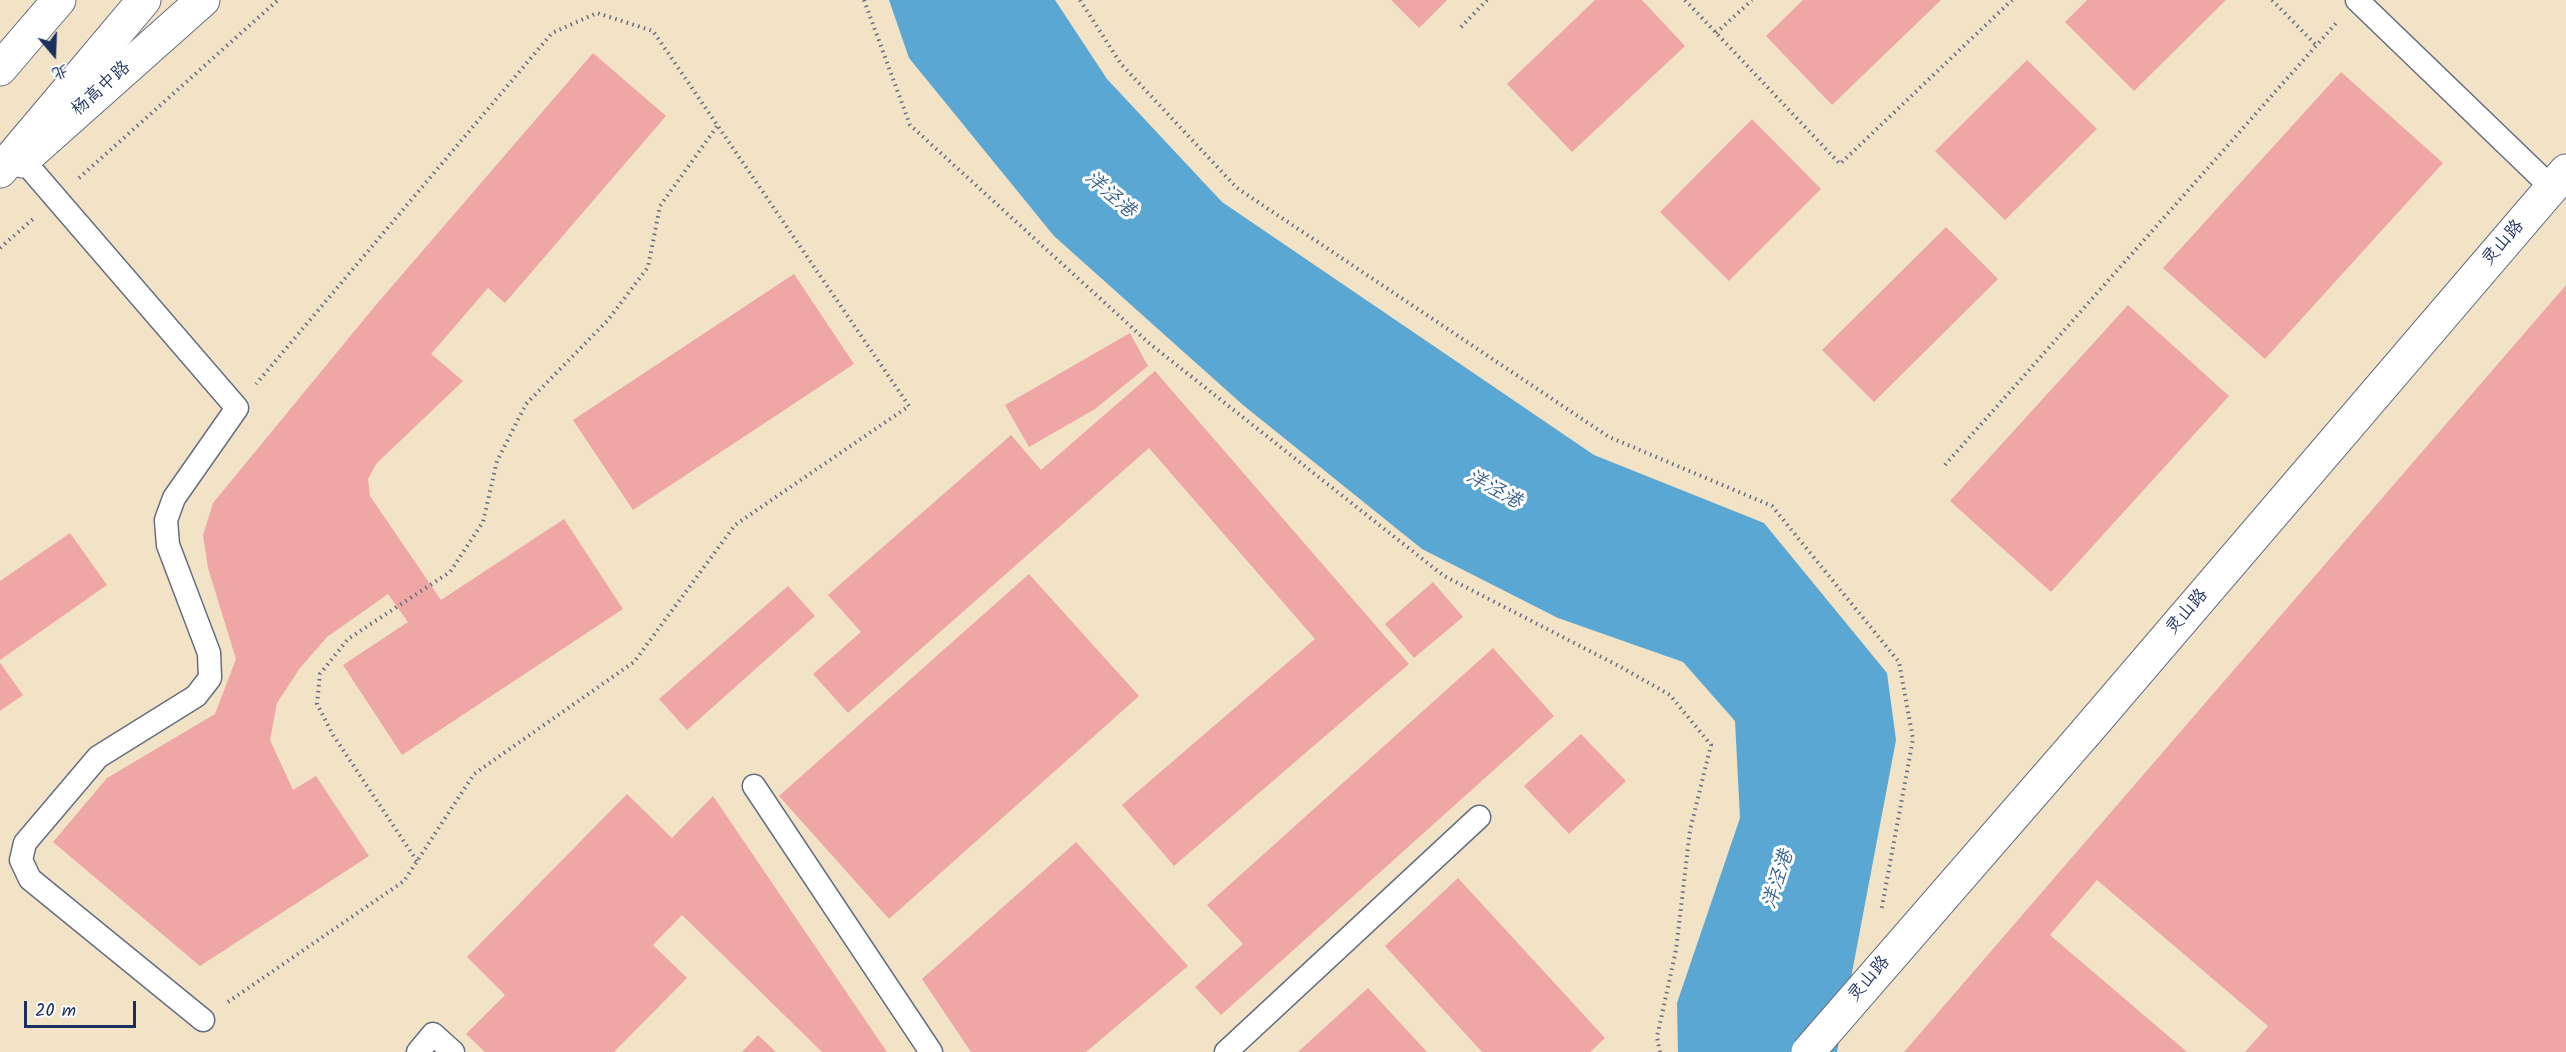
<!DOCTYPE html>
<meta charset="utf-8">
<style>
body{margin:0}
#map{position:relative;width:2566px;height:1052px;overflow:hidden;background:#f2e2c6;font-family:Kalam,"LXGW WenKai TC",sans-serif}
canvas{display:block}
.north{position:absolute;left:24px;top:24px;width:60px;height:60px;-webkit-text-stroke:4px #fff;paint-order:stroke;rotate:161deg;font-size:16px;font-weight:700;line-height:24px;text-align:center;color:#1b2f5e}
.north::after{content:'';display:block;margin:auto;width:21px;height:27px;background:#1b2f5e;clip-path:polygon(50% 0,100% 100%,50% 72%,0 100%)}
.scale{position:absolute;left:24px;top:1001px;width:112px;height:27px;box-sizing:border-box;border:3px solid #1b2f5e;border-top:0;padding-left:8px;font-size:18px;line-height:21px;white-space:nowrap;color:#1b2f5e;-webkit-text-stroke:4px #fff;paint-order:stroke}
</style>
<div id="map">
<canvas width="2566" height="1052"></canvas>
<div class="north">北</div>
<div class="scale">20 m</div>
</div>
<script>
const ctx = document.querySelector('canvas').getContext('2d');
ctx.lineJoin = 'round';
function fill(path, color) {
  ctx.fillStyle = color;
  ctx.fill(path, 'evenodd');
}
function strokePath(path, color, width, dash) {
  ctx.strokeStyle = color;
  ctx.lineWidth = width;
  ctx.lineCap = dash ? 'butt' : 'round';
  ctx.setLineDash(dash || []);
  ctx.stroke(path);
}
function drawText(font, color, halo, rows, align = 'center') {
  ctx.font = font + ' Kalam,"LXGW WenKai TC",sans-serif';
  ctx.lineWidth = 6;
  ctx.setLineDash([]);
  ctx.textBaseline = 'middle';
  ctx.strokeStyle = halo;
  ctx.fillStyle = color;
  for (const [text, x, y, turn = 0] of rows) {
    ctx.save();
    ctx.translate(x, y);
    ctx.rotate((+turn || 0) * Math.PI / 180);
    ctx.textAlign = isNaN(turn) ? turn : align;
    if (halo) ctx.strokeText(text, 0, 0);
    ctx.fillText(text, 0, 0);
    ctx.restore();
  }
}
const water = new Path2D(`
 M889 0H1055L1107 79 1222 202 1594 455 1764 523 1887 673 1896 740 1837 1052H1678L1677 1003 1740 818 1735 721 1683 662 1558 618 1422 549 1243 405 1054 236 909 58Z`);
const building = new Path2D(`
 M1391 0H1447L1419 28Z
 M1595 0H1642L1685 46 1572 152 1507 84Z
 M1803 0H1941L1832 105 1766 36Z
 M2087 0H2226L2134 91 2065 22Z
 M593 53 666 116 505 303 488 288 431 354 463 381 376 464 368 479 370 496 441 600 564 519 623 609 402 755 343 665 408 622 388 594 327 637 300 668 277 703 270 740 293 790 316 776 369 856 200 966 53 842 107 778 215 714 236 659 208 568 203 535 213 503 375 306Z
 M2027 60 2097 129 2005 220 1935 151Z
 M2341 72 2443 163 2265 359 2163 268Z
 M1752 119 1821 189 1729 281 1660 212Z
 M1946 227 1998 279 1874 402 1822 350Z
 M794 274 854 364 633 510 573 420Z
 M2566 285V1052H2245L2268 1026 2097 880 2050 935 2187 1052H1904Z
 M2128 305 2229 396 2051 592 1950 501Z
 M1130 333 1148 366 1095 409 1029 447 1005 405Z
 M1155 371 1409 664 1174 866 1122 805 1315 639 1149 448 848 713 813 674 861 632 828 595 1011 435 1041 470Z
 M70 533 107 585 0 660V581Z
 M1029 574 1139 696 889 919 779 796Z
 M1433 582 1463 617 1414 658 1385 624Z
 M788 586 815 616 687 730 659 699Z
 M1493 648 1554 716 1221 1015 1195 987 1243 944 1207 905Z
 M0 663 23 695 0 711Z
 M1581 734 1626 781 1569 834 1524 786Z
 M627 794 672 838 713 796 887 1052H822L682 915 653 945 687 978 614 1052H485L466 1034 505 995 467 957Z
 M1076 842 1188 966 1086 1052H971L922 979Z
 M1458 878 1605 1038 1590 1052H1482L1385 946Z
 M1368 988 1427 1052H1298Z
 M758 1035 776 1052H742Z`);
const path = new Path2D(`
 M864 0 910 125 1150 344 1444 576 1619 666 1670 695 1711 745 1690 830 1676 950 1657 1037 1660 1052
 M1080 0 1121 64 1237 188 1609 437 1772 506 1899 662 1913 739 1881 912
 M1685 0 1840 164 2012 0
 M2272 0 2316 45
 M1461 27 1487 0
 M1716 33 1752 0
 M79 178 278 0
 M0 248 33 219
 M1945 465 2337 22
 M417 861 333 735 317 704 320 674 348 639 450 572 483 522 497 461 526 404 608 320 648 267 660 206 718 125
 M228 1002 404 881 474 774 634 662 735 525 909 406 653 31 597 13 552 33 256 384`);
const service = new Path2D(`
 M2357 0 2552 188
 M23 160 237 408 174 498 166 520 168 545 209 653 210 678 196 696 98 757 25 843 21 860 30 879 203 1020
 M754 786 931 1052
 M418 1052 433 1034 453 1052
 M1226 1052 1479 817`);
const minor = new Path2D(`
 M2086 732 2566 171`);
const primary = new Path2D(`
 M22 161 203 0`);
const trunk = new Path2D(`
 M0 69 59 0
 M0 171 144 0`);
const minorBridge = new Path2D(`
 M1808 1052 2086 732`);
const streetNames = [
 ["杨高中路",102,90,-42],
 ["灵山路",2504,244,-49],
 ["灵山路",2188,613,-49],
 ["灵山路",1870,980,-49]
];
const waterNames = [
 ["洋泾港",1109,196,41],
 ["洋泾港",1493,491,29],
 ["洋泾港",1780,880,-72]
];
fill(water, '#5ba7d4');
fill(building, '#efa7a5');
strokePath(service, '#666e82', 25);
strokePath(minor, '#666e82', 35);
strokePath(primary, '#666e82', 35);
strokePath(trunk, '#666e82', 35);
strokePath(path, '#666e82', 4, [1.5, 4.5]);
strokePath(service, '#fff', 22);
strokePath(minor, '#fff', 33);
strokePath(primary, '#fff', 33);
strokePath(trunk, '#fff', 33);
strokePath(minorBridge, '#666e82', 35, []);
strokePath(minorBridge, '#fff', 33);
drawText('18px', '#1b2f5e', '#fff', streetNames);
drawText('italic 20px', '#355f8d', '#fff', waterNames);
</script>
